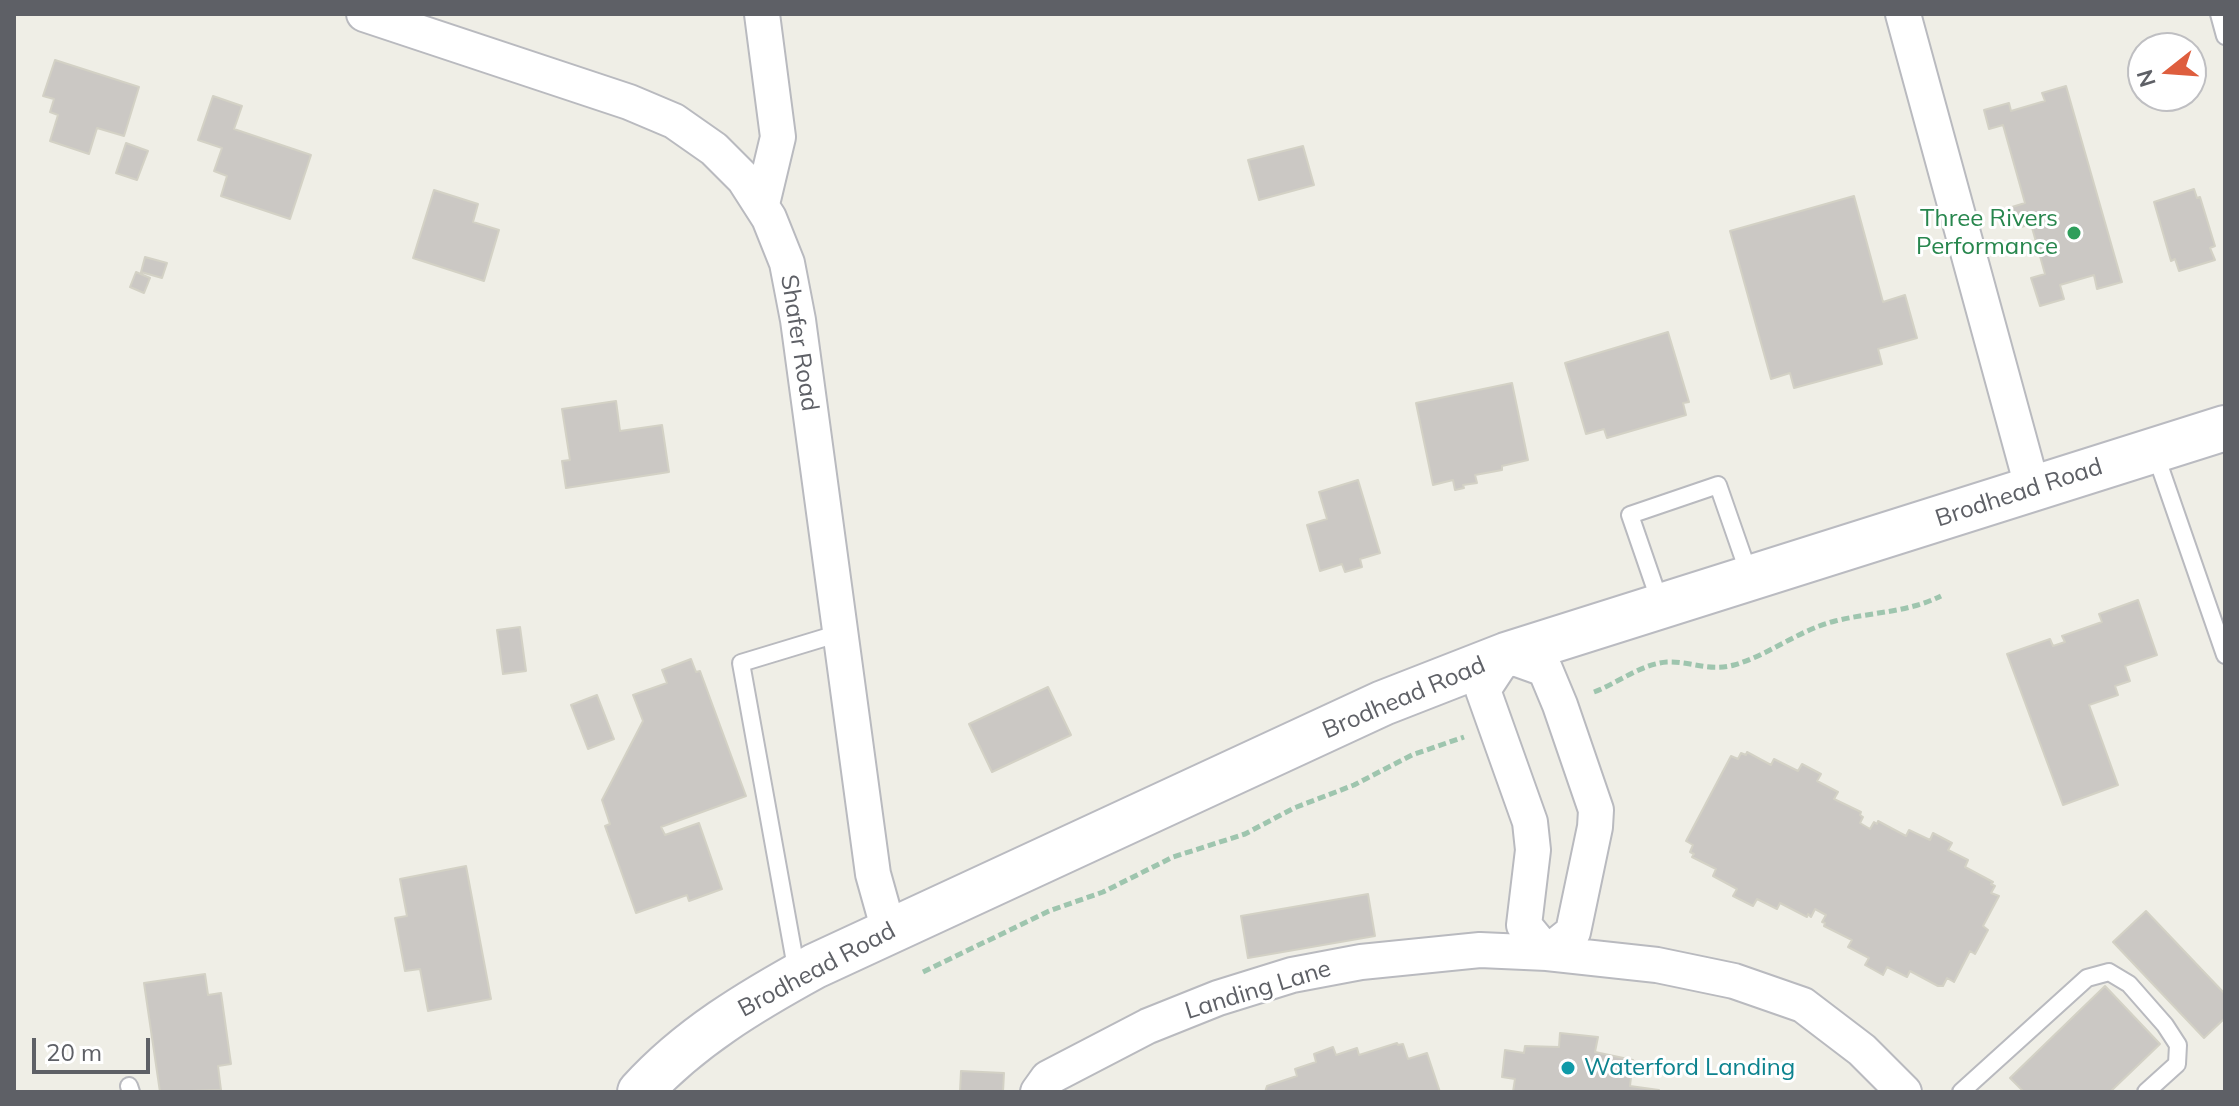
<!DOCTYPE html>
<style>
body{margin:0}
#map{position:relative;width:2239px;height:1106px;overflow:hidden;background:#efeee6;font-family:Mulish,sans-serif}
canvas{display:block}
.frame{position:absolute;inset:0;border:16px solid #5e6066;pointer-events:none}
.north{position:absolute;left:2127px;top:32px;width:80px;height:80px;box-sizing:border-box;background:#fff;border:2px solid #bfbfc2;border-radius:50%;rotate:253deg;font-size:22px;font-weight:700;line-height:32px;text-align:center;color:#5e6066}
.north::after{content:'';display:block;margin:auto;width:28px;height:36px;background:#de5e3e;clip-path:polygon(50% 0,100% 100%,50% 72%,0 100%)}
.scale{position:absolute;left:32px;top:1038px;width:118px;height:36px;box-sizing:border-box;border:4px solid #5e6066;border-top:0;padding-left:10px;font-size:24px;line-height:28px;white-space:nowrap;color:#5e6066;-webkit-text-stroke:6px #fff;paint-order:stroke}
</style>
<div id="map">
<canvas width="2239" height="1106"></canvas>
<div class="frame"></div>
<div class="north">N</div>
<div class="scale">20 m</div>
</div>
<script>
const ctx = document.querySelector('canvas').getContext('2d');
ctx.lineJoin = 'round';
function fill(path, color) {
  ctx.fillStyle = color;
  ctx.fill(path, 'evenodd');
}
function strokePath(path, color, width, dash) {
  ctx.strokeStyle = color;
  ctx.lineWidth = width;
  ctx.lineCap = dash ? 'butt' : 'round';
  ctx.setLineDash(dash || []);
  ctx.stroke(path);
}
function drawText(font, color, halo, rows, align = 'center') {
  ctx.font = font + ' Mulish,sans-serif';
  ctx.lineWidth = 6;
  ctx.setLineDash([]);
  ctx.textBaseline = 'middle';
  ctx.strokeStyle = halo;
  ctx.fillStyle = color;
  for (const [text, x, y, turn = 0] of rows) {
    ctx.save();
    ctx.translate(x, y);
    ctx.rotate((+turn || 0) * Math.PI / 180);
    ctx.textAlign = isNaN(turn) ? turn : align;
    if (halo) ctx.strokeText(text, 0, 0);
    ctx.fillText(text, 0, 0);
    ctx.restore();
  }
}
const building = new Path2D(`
 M55 60 139 87 124 136 97 128 89 154 50 141 58 115 50 112 54 99 43 96Z
 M2066 86 2122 282 2097 289 2094 275 2060 285 2064 299 2040 306 2031 278 2045 274 2031 224 2018 228 2012 207 2025 203 2003 125 1989 129 1984 110 2009 103 2011 111 2045 101 2042 93Z
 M213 96 242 106 234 129 311 155 290 219 221 196 227 176 214 171 222 148 198 140Z
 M126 143 148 151 137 180 116 173Z
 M1303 146 1314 185 1259 200 1248 160Z
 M2194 189 2197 198 2200 197 2215 246 2210 248 2215 260 2179 271 2175 259 2171 261 2154 202Z
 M434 190 478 204 473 222 499 230 484 281 413 258Z
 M1854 196 1883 302 1905 295 1917 338 1878 349 1882 364 1794 388 1790 373 1771 379 1730 231Z
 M145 257 167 263 162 278 141 272Z
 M136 272 150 278 144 293 130 287Z
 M1668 332 1689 402 1683 403 1686 415 1607 438 1604 429 1586 434 1565 363Z
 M1512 383 1528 460 1502 466V470L1475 475 1477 483 1463 485 1464 488 1455 490 1453 480 1433 485 1416 403Z
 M616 401 620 431 662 425 669 472 566 488 562 461 570 460 562 409Z
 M1358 480 1380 553 1360 559 1362 567 1345 572 1342 564 1320 571 1307 525 1327 519 1319 492Z
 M2138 600 2157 655 2125 666 2130 681 2115 686 2118 695 2089 705 2118 785 2063 805 2007 654 2050 639 2053 646 2065 642 2062 636 2102 622 2099 614Z
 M520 627 526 671 503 674 497 630Z
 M691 659 696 672 700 671 746 796 661 827 665 835 699 823 722 889 689 901 687 895 636 913 605 826 610 824 602 800 643 721 633 695 667 683 662 670Z
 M1048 687 1071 735 992 772 969 724Z
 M597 695 614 739 588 749 571 705Z
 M1747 752 1771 765 1774 759 1798 771 1802 764 1821 774 1817 781 1838 792 1834 799 1861 812 1860 815 1863 817 1860 823 1870 829 1874 822 1877 824 1878 821 1906 836 1909 830 1930 840 1933 833 1952 843 1948 850 1968 860 1965 867 1993 882 1991 884 1995 886 1991 893 1999 896 1983 926 1988 930 1975 954 1970 951 1954 982 1947 978 1943 986H1938L1910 971 1907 977 1887 967 1883 975 1865 965 1869 958 1848 947 1852 940 1824 926 1825 923 1822 922 1826 915 1815 909 1811 917 1808 914 1807 917 1780 903 1777 909 1757 899 1753 906 1733 896 1737 889 1713 876 1716 869 1692 857 1694 854 1690 852 1693 845 1686 841 1731 756 1738 759 1741 753 1746 755Z
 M466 866 491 999 428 1011 420 969 405 971 395 918 407 916 400 879Z
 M1368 894 1375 936 1248 958 1241 916Z
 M2146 911 2225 994V1018L2204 1038 2113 942Z
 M205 974 208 995 221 993 231 1064 218 1066 221 1090 160 1092 144 983Z
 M2105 986 2160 1044 2110 1092H2024L2010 1078Z
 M1560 1033 1598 1037 1595 1052 1633 1060 1630 1086 1659 1090V1092H1513L1515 1079 1502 1077 1505 1050 1524 1053 1525 1046 1559 1047Z
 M1397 1043 1398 1045 1403 1044 1408 1059 1427 1053 1440 1092H1265L1267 1086 1297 1076 1295 1069 1316 1062 1314 1054 1333 1047 1336 1055 1357 1048 1359 1055Z
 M961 1071 1004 1073 1003 1092H960Z`);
const path = new Path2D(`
 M1594 692C1618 683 1641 664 1667 662 1691 661 1708 672 1734 665 1769 655 1799 630 1835 621 1871 612 1906 613 1941 596
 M923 972 1049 911 1103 892 1173 857 1245 834 1294 808 1354 785 1412 755 1464 737`);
const service = new Path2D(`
 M2219 14 2225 36
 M2154 450 2225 655
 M1661 605 1630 515 1718 485 1750 577
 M797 973 741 663 840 633
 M129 1086 131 1092
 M1961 1092 2087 978 2109 972 2129 984 2165 1025 2178 1045 2177 1064 2146 1092`);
const minor = new Path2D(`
 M364 14 629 102 674 121 714 149 744 179 769 218 787 263 798 320 873 874 889 931
 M1903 14 2033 490
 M762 204 778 137 762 14
 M1506 655 1545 669 1560 705 1596 810 1595 827 1573 932 1547 953 1524 925 1533 850 1530 822 1483 690Z
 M1038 1092 1048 1078 1148 1026 1218 998 1292 975 1361 962 1480 950 1547 953 1657 965 1734 981 1803 1005 1862 1050 1904 1092`);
const secondary = new Path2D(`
 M640 1092C689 1038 751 1001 815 966L1383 703 1506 655 2225 428`);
const markers = [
 [2074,233,8,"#2e9e5b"],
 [1568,1068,8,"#0f9aa8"]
];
const leisureNames = [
 ["Three Rivers",2058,219],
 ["Performance",2058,247]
];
const streetNames = [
 ["Shafer Road",799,343,81],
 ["Brodhead Road",2019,493,-18],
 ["Brodhead Road",1404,698,-23],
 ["Brodhead Road",817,970,-28],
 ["Landing Lane",1258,990,-17]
];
const cultureNames = [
 ["Waterford Landing",1584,1068]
];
fill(building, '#cbc8c4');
strokePath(building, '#d3d1c5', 2);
strokePath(service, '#b9babf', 20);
strokePath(minor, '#b9babf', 38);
strokePath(secondary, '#babbc1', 48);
strokePath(path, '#9ec5ae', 5, [8, 4]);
strokePath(service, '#fff', 16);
strokePath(minor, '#fff', 34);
strokePath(secondary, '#fff', 44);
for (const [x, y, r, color] of markers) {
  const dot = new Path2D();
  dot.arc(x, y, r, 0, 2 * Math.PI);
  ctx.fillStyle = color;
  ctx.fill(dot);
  strokePath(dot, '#fff', 3);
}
drawText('24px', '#27864d', '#fff', leisureNames, 'right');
drawText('24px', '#5e6066', '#fff', streetNames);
drawText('24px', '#0d838f', '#fff', cultureNames, 'left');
</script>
